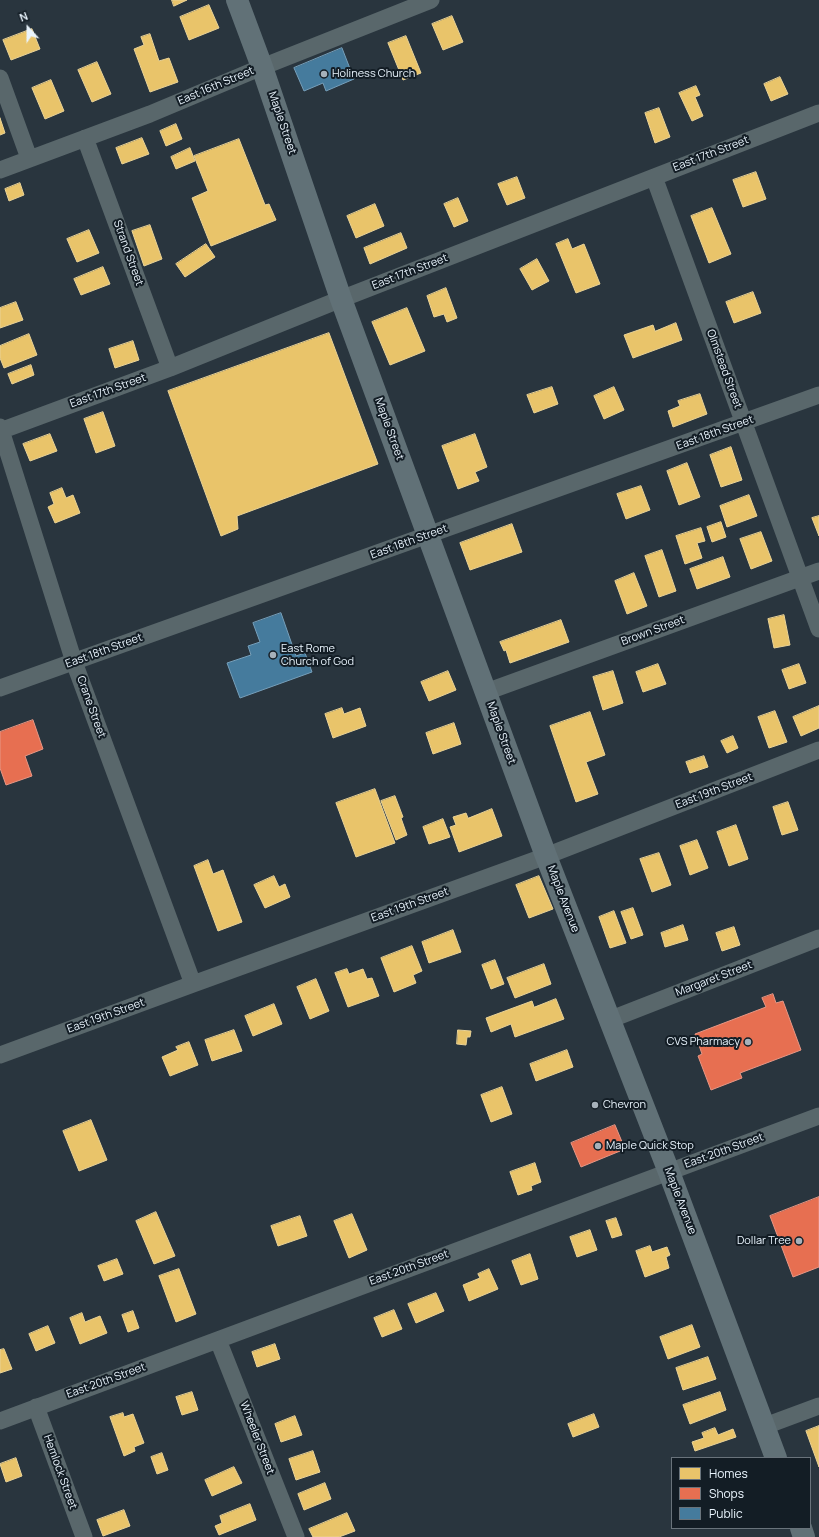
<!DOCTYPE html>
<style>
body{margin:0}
#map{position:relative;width:819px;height:1537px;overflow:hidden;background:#29353e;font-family:Manrope,sans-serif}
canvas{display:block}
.legend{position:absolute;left:671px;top:1457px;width:140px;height:72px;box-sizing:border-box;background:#131d25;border:1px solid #69737b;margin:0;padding:5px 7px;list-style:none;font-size:12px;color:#e9f4fd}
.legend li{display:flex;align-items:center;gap:8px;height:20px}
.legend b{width:20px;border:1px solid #69737b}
.north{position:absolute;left:8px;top:8px;width:40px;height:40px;-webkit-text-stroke:3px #131d25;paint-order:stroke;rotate:339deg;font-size:11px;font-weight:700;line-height:16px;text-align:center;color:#e9f4fd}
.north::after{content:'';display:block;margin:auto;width:14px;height:18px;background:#e9f4fd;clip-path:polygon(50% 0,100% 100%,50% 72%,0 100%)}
</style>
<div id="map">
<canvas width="819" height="1537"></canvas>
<ul class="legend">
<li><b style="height:11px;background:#e9c46a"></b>Homes</li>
<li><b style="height:11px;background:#e76f51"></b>Shops</li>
<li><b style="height:11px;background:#457b9d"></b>Public</li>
</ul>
<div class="north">N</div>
</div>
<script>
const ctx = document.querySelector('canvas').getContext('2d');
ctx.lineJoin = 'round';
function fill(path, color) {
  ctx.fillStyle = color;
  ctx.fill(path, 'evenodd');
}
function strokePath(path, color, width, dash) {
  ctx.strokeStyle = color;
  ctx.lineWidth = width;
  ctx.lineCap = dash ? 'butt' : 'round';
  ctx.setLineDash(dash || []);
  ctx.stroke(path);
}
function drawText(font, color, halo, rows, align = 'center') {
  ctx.font = font + ' Manrope,sans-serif';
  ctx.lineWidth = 4;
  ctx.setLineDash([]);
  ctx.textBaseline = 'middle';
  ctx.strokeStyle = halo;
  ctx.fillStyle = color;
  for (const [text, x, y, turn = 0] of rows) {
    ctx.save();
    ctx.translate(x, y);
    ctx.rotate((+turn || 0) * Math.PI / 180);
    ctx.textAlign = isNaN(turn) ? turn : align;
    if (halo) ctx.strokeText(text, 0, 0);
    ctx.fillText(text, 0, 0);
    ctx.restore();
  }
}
const homes = new Path2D(`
 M172 0H187L174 6Z
 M209 5 219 28 189 40 180 17Z
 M452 16 463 42 443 50 432 24Z
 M32 29 40 49 11 60 3 40Z
 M150 34 159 61 169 58 178 82 150 92 134 49 144 45 141 37Z
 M406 36 421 73 403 80 388 43Z
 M97 62 111 94 92 102 78 70Z
 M780 77 788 94 771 101 764 84Z
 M51 80 64 111 45 119 32 88Z
 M696 86 700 95 695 97 703 116 692 121 679 93Z
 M659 108 670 137 655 143 645 113Z
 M0 118 5 133 0 135Z
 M176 124 182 139 166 146 160 131Z
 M142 138 149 154 122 164 116 148Z
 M239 139 265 205 269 204 276 220 211 246 192 198 208 191 194 156Z
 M190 148 195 161 176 169 171 157Z
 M756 172 766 199 743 207 733 180Z
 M517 177 525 198 507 205 498 184Z
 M20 183 24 195 9 201 5 189Z
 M458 198 468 221 454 227 444 204Z
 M375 204 384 226 356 238 347 216Z
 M712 208 731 254 709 263 691 216Z
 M150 225 162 259 144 266 132 231Z
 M89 230 99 253 77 262 67 239Z
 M401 233 407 248 370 264 364 248Z
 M568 239 572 249 584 244 600 284 576 293 556 244Z
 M206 244 215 257 185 277 176 264Z
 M537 259 549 281 532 290 520 269Z
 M103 267 110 284 81 295 74 279Z
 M446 288 457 318 447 322 444 314 434 317 427 296Z
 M753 292 761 313 734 323 726 302Z
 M16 302 23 320 0 328V308Z
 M407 308 425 351 390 365 372 322Z
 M676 323 682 340 633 358 624 335 653 325 655 331Z
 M329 333 378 464 237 516 238 529 221 536 168 391Z
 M29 334 37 355 4 368 0 358V346Z
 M133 341 139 360 115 368 109 349Z
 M31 365 34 375 12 384 8 374Z
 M552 387 558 404 534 413 527 395Z
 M614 387 624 410 604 419 594 396Z
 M700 394 707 414 673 427 668 411 680 406 678 401Z
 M103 412 115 446 96 453 84 419Z
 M50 434 57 451 30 461 23 444Z
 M475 434 487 467 475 472 479 481 458 489 442 446Z
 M731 447 742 480 721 487 710 455Z
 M687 463 700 497 679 505 667 471Z
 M641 486 650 510 626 519 617 494Z
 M62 488 66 498 73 495 80 513 55 523 48 507 54 504 50 493Z
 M749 495 757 516 727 527 720 506Z
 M819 516V536L812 518Z
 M721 522 726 537 712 542 707 527Z
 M512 524 522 552 470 570 460 543Z
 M701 528 705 541 697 543 702 558 685 564 676 536Z
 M761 532 772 561 751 569 740 539Z
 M662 550 676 591 659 597 645 556Z
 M723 557 730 577 697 589 690 569Z
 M634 573 647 606 627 614 615 581Z
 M784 615 790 645 774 648 768 619Z
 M561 620 569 642 510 663 506 650 504 651 500 642Z
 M658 664 666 684 643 692 636 672Z
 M799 664 806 683 789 689 782 670Z
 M448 671 456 690 429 701 421 682Z
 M613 671 623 703 603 710 593 677Z
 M819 706V728L801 736 793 717Z
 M342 708 344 714 360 708 366 726 333 738 325 714Z
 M775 711 787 742 769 748 758 717Z
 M590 712 605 755 586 762 598 794 576 802 550 726Z
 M454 723 461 744 433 754 426 733Z
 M733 736 738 748 727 753 721 741Z
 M704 756 708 767 690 773 686 762Z
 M375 789 395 843 356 857 336 803Z
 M395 796 403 817 401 818 407 835 396 840 381 801Z
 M788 802 798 830 782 835 773 807Z
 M492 809 502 836 459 852 450 827 456 825 453 817 466 813 468 818Z
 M443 819 450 837 429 844 423 827Z
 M736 825 748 859 729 866 717 832Z
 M697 840 708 868 690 875 680 846Z
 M659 853 671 885 652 892 640 859Z
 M208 860 213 874 223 870 242 922 218 931 194 866Z
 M274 876 279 887 285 884 290 897 265 908 254 885Z
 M539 876 553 909 529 918 516 885Z
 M633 908 643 935 631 939 621 912Z
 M614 911 626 943 610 948 599 917Z
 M683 925 688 940 665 947 661 933Z
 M734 927 740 945 722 951 716 933Z
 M453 930 461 952 429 963 422 942Z
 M412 946 422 971 413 975 416 983 394 992 381 958Z
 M495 960 504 984 491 989 482 965Z
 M544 964 551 984 515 998 507 978Z
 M347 969 349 974 363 969 367 979 372 978 379 996 348 1007 335 973Z
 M316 979 329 1011 310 1019 297 987Z
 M556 999 564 1019 515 1037 511 1024 491 1032 486 1018 532 1001 534 1007Z
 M274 1004 282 1024 253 1036 245 1016Z
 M234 1030 242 1051 212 1061 205 1040Z
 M458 1030 471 1031 470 1037H467L466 1045 457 1044Z
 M189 1042 198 1065 170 1076 162 1057 178 1050 176 1047Z
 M567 1050 573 1067 536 1081 530 1064Z
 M502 1087 512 1114 491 1122 481 1095Z
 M91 1120 107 1160 79 1171 63 1131Z
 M535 1163 541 1182 531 1186 532 1190 518 1195 510 1172Z
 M156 1212 175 1256 154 1264 136 1221Z
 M352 1214 367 1250 349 1258 334 1221Z
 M300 1216 307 1236 278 1246 271 1226Z
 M616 1218 622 1235 612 1238 606 1221Z
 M590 1230 597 1250 577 1257 570 1237Z
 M650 1246 652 1252 667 1247 670 1255 666 1257 669 1268 645 1277 636 1251Z
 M530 1254 538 1279 521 1285 512 1261Z
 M117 1259 123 1274 104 1281 98 1266Z
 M179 1269 196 1314 176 1322 159 1276Z
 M489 1269 498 1289 469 1301 463 1285 480 1278 478 1274Z
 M436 1293 444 1311 416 1323 408 1304Z
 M394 1310 402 1329 382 1337 374 1318Z
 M133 1311 139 1328 128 1332 122 1315Z
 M82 1313 85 1322 100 1316 107 1333 80 1344 70 1318Z
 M692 1325 700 1347 668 1359 660 1337Z
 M48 1326 55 1343 36 1351 29 1334Z
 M275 1344 280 1359 257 1367 252 1352Z
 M4 1349 12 1369 0 1373V1350Z
 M708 1357 716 1379 683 1390 676 1368Z
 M192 1392 198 1410 182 1415 176 1397Z
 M720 1392 726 1410 690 1424 683 1405Z
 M123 1413 124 1417 133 1414 144 1443 134 1447 135 1451 124 1456 110 1417Z
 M594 1414 599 1427 573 1437 568 1424Z
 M295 1416 302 1435 281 1442 275 1424Z
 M819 1426V1467L806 1431Z
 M715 1428 718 1435 733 1429 736 1437 695 1451 692 1442 704 1438 702 1433Z
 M313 1451 320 1472 296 1480 289 1459Z
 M162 1453 168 1470 157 1474 151 1457Z
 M16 1458 22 1476 6 1482 0 1464Z
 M234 1467 242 1483 212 1496 205 1480Z
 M325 1483 331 1499 304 1510 298 1494Z
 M250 1504 256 1520 219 1535 215 1526 222 1523 220 1516Z
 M124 1510 130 1526 103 1536 97 1520Z
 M347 1513 355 1531 339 1537H313L309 1529Z`);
const shops = new Path2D(`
 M33 720 43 749 25 756 32 776 6 785 0 768V732Z
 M773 994 776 1003 783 1001 801 1050 740 1073 742 1078 711 1090 698 1056 702 1054 695 1034 766 1007 762 998Z
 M615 1125 625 1149 581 1167 571 1143Z
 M819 1197V1267L793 1277 770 1216Z`);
const public = new Path2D(`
 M342 48 354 79 326 91 323 83 304 91 294 68Z
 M281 613 296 656 305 653 312 672 240 698 227 663 251 655 248 646 260 642 253 623Z`);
const minor = new Path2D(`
 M0 78 29 158
 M85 138 170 368
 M0 170 150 114 262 67 431 0
 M654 177 819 629
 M0 427 74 662 193 984
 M0 431 170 368 341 299 819 113
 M0 688 819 395
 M486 692 819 571
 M609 1020 819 938
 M0 1055 193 984 546 856 819 750
 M218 1340 296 1537
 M36 1407 84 1537
 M0 1421 819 1116
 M765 1426 819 1406`);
const secondary = new Path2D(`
 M237 0 262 67 341 299 546 856 669 1172 776 1458
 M801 1528 804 1537`);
const markers = [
 [324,74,4,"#a6b1ba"],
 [273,655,4,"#a6b1ba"],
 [748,1042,4,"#a6b1ba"],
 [595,1105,4,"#a6b1ba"],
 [598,1146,4,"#a6b1ba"],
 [799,1241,4,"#a6b1ba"]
];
const poiNames = [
 ["Holiness Church",332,74],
 ["East Rome",281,649],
 ["Church of God",281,662],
 ["CVS Pharmacy",740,1042,"right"],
 ["Chevron",603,1105],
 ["Maple Quick Stop",606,1146],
 ["Dollar Tree",791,1241,"right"]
];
const streetNames = [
 ["East 16th Street",216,86,-23],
 ["Maple Street",282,123,71],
 ["East 17th Street",711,154,-21],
 ["Strand Street",128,253,70],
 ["East 17th Street",410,272,-21],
 ["Olmstead Street",724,369,70],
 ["East 17th Street",108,391,-20],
 ["Maple Street",389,429,70],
 ["East 18th Street",715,433,-20],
 ["East 18th Street",409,542,-20],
 ["Brown Street",653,631,-20],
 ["East 18th Street",104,651,-20],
 ["Crane Street",91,707,70],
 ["Maple Street",501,733,70],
 ["East 19th Street",714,791,-21],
 ["Maple Avenue",563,899,69],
 ["East 19th Street",410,905,-20],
 ["Margaret Street",714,979,-21],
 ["East 19th Street",106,1016,-20],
 ["East 20th Street",724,1151,-20],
 ["Maple Avenue",680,1201,69],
 ["East 20th Street",409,1268,-20],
 ["East 20th Street",106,1381,-20],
 ["Wheeler Street",257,1438,69],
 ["Hemlock Street",60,1472,70]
];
fill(homes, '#e9c46a');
strokePath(homes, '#e9d296', 1);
fill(shops, '#e76f51');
strokePath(shops, '#e89785', 1);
fill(public, '#457b9d');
strokePath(public, '#769fba', 1);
strokePath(minor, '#59676b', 17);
strokePath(secondary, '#617177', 22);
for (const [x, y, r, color] of markers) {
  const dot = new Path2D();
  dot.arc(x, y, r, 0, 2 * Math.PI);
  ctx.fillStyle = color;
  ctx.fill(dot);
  strokePath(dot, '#131d25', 1.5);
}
drawText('11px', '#e9f4fd', '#131d25', poiNames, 'left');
drawText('11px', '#e9f4fd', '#131d25', streetNames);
</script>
